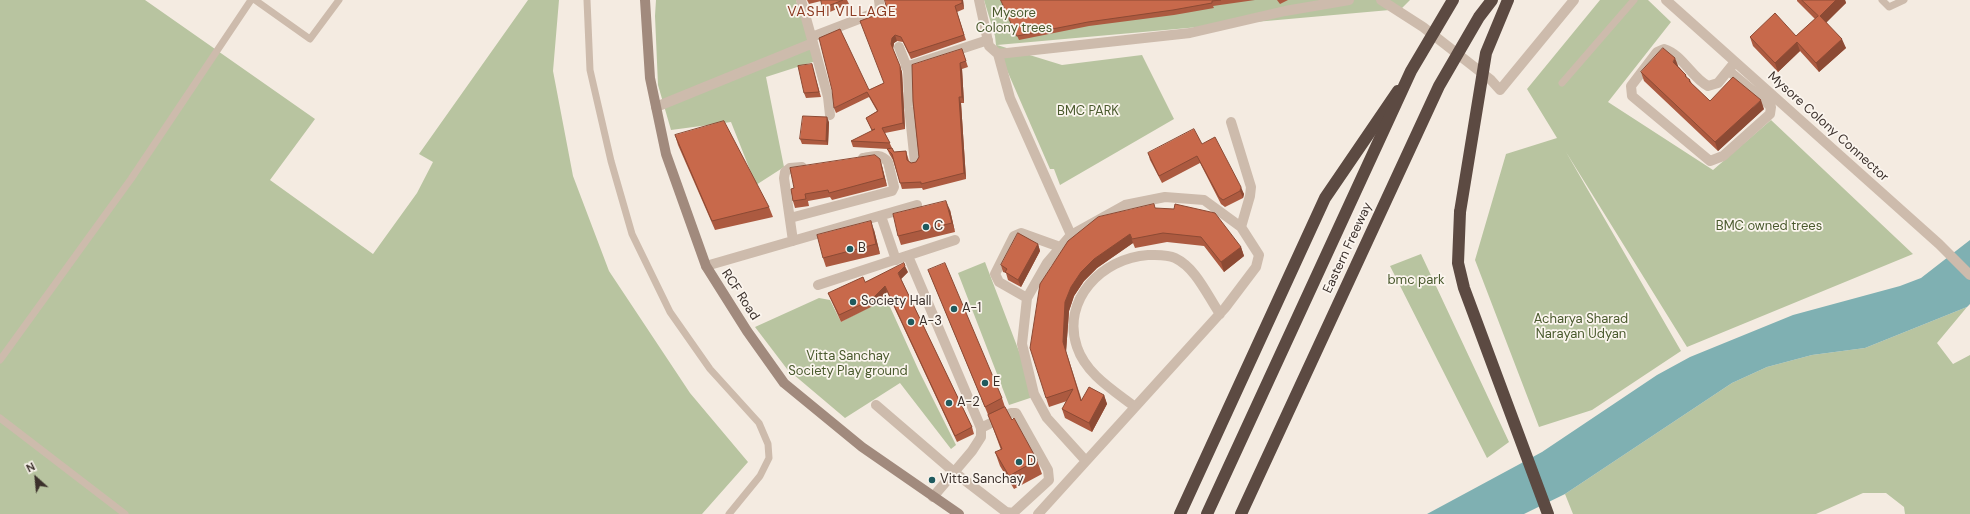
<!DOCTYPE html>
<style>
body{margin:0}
#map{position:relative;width:1970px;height:514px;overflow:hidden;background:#f4ebe1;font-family:"DM Sans",sans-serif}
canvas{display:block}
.north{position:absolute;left:16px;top:458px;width:40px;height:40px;-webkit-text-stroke:3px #fbf5ee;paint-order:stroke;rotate:333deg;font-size:11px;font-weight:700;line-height:16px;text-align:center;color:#3b302b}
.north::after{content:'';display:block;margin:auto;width:14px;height:18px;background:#3b302b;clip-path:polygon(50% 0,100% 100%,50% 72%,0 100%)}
</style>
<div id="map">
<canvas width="1970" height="514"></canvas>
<div class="north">N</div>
</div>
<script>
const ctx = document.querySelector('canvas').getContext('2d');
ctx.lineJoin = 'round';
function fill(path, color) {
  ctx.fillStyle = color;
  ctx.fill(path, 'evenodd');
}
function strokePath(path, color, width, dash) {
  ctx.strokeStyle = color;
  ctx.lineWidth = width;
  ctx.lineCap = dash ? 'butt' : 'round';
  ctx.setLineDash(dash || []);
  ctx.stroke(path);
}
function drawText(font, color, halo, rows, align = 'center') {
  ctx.font = font + ' "DM Sans",sans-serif';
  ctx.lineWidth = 3.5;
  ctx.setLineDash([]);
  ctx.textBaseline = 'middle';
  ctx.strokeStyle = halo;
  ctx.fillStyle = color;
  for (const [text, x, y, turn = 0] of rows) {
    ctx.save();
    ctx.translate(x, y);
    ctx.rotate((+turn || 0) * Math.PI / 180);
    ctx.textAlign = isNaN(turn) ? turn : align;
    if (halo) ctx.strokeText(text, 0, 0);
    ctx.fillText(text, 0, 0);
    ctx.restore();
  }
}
const green = new Path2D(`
 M0 0H145L315 119 270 180 373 254 417 193 433 162 419 154 528 0H559L553 71 573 176 609 271 690 393 748 462 702 514H0Z
 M656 0H796L816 61 766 77 784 167 756 185 731 122 671 130 658 85 655 16Z
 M984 0H1410L1401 9 997 45 1062 65 1142 55 1174 119 1060 185 1054 169H1050L996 45 995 36Z
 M1600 0H1648L1671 22 1608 102 1713 170 1771 120 1913 254 1687 347 1566 152 1681 351 1592 410 1539 427 1475 260 1506 154 1557 138 1527 89Z
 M1421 254 1509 442 1487 458 1390 266Z
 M985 262 1036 396 1009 405 958 273Z
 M819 298 830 300 841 322 886 298 919 371 956 445 951 449 900 383 845 418 787 369 755 327Z
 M1967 307 1937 343 1953 364 1970 355V514H1905L1904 507 1886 493H1863L1816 514H1573L1565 494 1732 383 1767 367 1812 355 1865 348Z`);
const water = new Path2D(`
 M1970 240V304L1967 307 1865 348 1812 355 1767 367 1732 383 1565 494 1524 514H1427L1542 452 1657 375 1690 357 1793 315 1900 286 1921 278Z`);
const lane = new Path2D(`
 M255 0 310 39 339 0
 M587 0 590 70 611 161 632 234 670 312 710 369 759 423 768 444 769 458 760 476 729 514
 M1882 0 1889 7 1904 0
 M1562 83 1634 0
 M0 360 131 179 251 0
 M0 418 125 514`);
const street = new Path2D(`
 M801 0 828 97 830 115
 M979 0 989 46 998 54 1190 33 1285 11 1349 0
 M1381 0 1423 27 1491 80 1500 90 1574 0
 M1666 0 1939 244 1970 275
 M812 37 877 12 880 9 879 0
 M899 47 908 70 909 107 915 163
 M998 54 1010 98 1071 235
 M906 67 988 40
 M1729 71 1766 102 1771 107 1770 114 1723 156 1710 161 1632 96 1631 86 1657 52 1664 49C1683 55 1691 77 1708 86L1718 83 1735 62
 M656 107 813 43
 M1231 122 1251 187 1250 196 1241 227
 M881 216 896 260
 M790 218 892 191 894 187 888 162C881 153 873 156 863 158
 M793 241 784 178 785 172 790 168 802 167
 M908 256 981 428V437L972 451 933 497
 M706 266 917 205
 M818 285 955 240
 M1027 298 999 282 995 274 1014 236 1021 233 1060 247
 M876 405 954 472 1006 512 1013 513 1049 480 1048 470 1016 413H1011L981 428
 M1135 407C1113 390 1086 374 1077 347 1061 300 1102 258 1148 255 1156 255 1167 254 1175 258 1196 268 1207 295 1220 314
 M1038 514 1225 308 1256 267 1259 255 1241 227 1204 200 1165 197 1125 205 1071 235 1047 263 1027 298 1022 344 1034 394 1047 418 1086 461`);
const secondary = new Path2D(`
 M645 0 650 78 666 154 706 266 747 331 784 383 862 447 959 514`);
const highway = new Path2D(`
 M1460 212 1458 263 1464 288 1548 514
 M1180 514 1325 198 1398 91`);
const highwayBridge = new Path2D(`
 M1460 212 1486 53 1508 0
 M1207 514 1411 71 1453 0
 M1241 514 1439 86 1479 17 1492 0`);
const wall = new Path2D(`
 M807 0H847L849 4 825 14 821 1 809 4Z
 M963 0 964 9 957 12 966 40 911 59 903 42 897 41 894 43 893 49 902 72 905 129 885 133 892 148 894 152 906 151 909 161 911 163 916 162 919 157 913 101 964 55 968 67 962 69 964 103H961L966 179 923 190 922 188 902 189 893 160 890 155 887 149H888L853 147 851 141 872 131 866 118 877 111 869 97 836 113 834 108 869 90 884 83 887 11Z
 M1001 0H1255L1213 6 1214 8 1174 15 1089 26 1019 40Z
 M1277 0H1288L1280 4Z
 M1797 0H1845L1846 3 1826 22 1846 48 1819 72 1800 51 1778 72 1753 46 1750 37 1796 36 1815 19 1797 1Z
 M1679 67 1686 75 1687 78 1690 80 1692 84 1710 101 1764 109 1718 151 1644 81 1641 72Z
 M813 69 821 97 806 98 804 93Z
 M829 122 828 145 802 144 800 139Z
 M675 135 769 207 773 217 715 230 678 145Z
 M1202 144 1244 194 1243 198 1225 207 1221 204 1200 163 1162 183 1150 160 1148 153Z
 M882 166 887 186 832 200 830 197 808 201 809 206 795 208 793 201 791 189Z
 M1156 208 1241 247 1244 256 1224 272 1204 246 1167 242 1135 248 1133 243 1097 268 1084 281 1074 296 1069 311 1066 352 1082 401 1104 395 1107 404 1092 432 1065 418 1062 409 1067 401 1049 407 1046 398 1040 284Z
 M950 210 955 232 901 245 898 236Z
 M874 230 880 254 826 267 823 258Z
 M1038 244 1040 251 1021 287 1008 280 1006 273 1003 272 1001 265Z
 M928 270 1002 398 1005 407 1012 420 1037 460 1042 474 1014 489 1000 466 995 452 1001 450 989 417Z
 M908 272 901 279 972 427 974 434 957 442 887 292 873 306 841 322 828 293 865 282Z`);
const shadedWall = new Path2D(`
 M962 0H963L964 9 962 3Z
 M1836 0H1845L1846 3 1824 25 1820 16Z
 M895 35 897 41 894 43 893 49 891 44 892 38Z
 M1842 39 1846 48 1819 72 1816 63Z
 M1797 42 1800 51 1778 72 1775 63Z
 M1675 58 1679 68 1673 62Z
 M960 63 962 69 964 103 962 97Z
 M900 66 902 72 905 129 903 123Z
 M959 97 961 103 966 179 964 173Z
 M1761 100 1764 109 1718 151 1715 142Z
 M827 117 829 122 828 145 826 141Z
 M880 159 882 166 887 186 884 178Z
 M1241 187 1244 194 1243 198 1240 191Z
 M946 201 950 210 955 232 952 223Z
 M871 221 874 230 880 254 876 244Z
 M1130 234 1133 243 1097 268 1084 281 1074 296 1069 311 1066 352 1085 410 1063 342 1065 302 1071 287 1081 272 1094 259Z
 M1038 244 1040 251 1021 287 1018 280Z
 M1241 247 1244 256 1224 272 1221 262Z
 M905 266 908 272 901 279 898 273Z
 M885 286 887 292 873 306 871 300Z
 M1104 395 1107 404 1092 432 1089 423Z`);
const building = new Path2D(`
 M821 0H843L823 8Z
 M885 0H962V3L955 6 964 35 909 53 901 37 895 35 892 38 891 44 900 66 903 123 882 128 890 143 851 141 875 129 872 130 866 118 878 111 867 92 834 108 832 90 819 38 840 29 869 90 884 83 860 21 887 11Z
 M1001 0H1221L1212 1V3L1173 10 1088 22 1017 36Z
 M1802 0H1836L1820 16 1842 39 1816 63 1797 42 1775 63 1750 37 1775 13 1796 36 1818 16Z
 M1663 48 1675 58 1673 62 1686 75 1685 76 1690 80 1689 81 1710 101 1733 77 1761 100 1715 142 1641 72Z
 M962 49 966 61 960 63 962 97H959L964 173 921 184V182L900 183 892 154 887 149 892 148 894 152 906 151 907 160 911 163 916 162 919 157 913 101 912 65Z
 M812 64 819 92 804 93 798 66Z
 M803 116 827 117 826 141 800 139Z
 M724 121 769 207 712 221 675 135Z
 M1194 129 1202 144 1215 137 1241 187 1240 191 1223 200 1219 197 1197 156 1159 176 1148 153Z
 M875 155 880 159 884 178 829 193 828 190 805 194 806 199 793 201 791 189 794 188 790 168Z
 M946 201 952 223 898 236 893 214Z
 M1154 204 1155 208 1174 209 1175 204 1215 213 1241 247 1221 262 1201 237 1163 233 1132 239 1130 234 1094 259 1081 272 1071 287 1065 302 1063 342 1081 401 1089 387 1104 395 1089 423 1062 409 1073 389 1046 398 1030 348 1040 284 1068 241 1098 217Z
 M871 221 876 244 823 258 817 235Z
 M1018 233 1038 244 1018 280 1005 272 1007 269 1001 265Z
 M904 263 905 266 898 273 972 427 955 436 885 286 871 300 839 315 828 293 863 277 865 282Z
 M945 263 1002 398 985 407 928 270Z
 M1005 407 1012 420 1014 418 1037 460 1009 476 995 452 1002 449 988 415Z`);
const markers = [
 [926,227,4,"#1f5a5e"],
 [850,249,4,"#1f5a5e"],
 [853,302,4,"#1f5a5e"],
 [954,309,4,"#1f5a5e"],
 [911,322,4,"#1f5a5e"],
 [985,383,4,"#1f5a5e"],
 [949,403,4,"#1f5a5e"],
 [1019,462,4,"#1f5a5e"],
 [932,480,4,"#1f5a5e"]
];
const parkNames = [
 ["Mysore",1014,14],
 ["Colony trees",1014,29],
 ["BMC PARK",1088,112],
 ["BMC owned trees",1769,227],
 ["bmc park",1416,281],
 ["Acharya Sharad",1581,320],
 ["Narayan Udyan",1581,335],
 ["Vitta Sanchay",848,357],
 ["Society Play ground",848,372]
];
const streetNames = [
 ["Mysore Colony Connector",1828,127,42],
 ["Eastern Freeway",1348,248,-65],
 ["RCF Road",740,295,57]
];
const poiNames = [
 ["C",934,227],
 ["B",858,249],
 ["Society Hall",861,302],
 ["A-1",962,309],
 ["A-3",919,322],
 ["E",993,383],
 ["A-2",957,403],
 ["D",1027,462],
 ["Vitta Sanchay",940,480]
];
const neighbourhoodNames = [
 ["VASHI VILLAGE",842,12]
];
fill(green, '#b8c4a0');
fill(water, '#7fb0b2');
strokePath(lane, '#cdbbac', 7);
strokePath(street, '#cdbbac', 10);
strokePath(secondary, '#a18a7d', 10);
strokePath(highway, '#5c4a42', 12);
strokePath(highwayBridge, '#5c4a42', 12);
fill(wall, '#ac5a40');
fill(shadedWall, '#8c4a34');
fill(building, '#c8694b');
strokePath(building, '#8c4a34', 1);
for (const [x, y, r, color] of markers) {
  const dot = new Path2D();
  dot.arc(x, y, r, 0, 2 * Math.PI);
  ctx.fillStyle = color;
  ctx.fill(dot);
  strokePath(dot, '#fbf5ee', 1.5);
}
drawText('13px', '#4a5a2e', '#fbf5ee', parkNames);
drawText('13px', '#3b302b', '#fbf5ee', streetNames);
drawText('13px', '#3b302b', '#fbf5ee', poiNames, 'left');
ctx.letterSpacing = '1px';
drawText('14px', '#8c3b22', '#fbf5ee', neighbourhoodNames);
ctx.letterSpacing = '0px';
</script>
